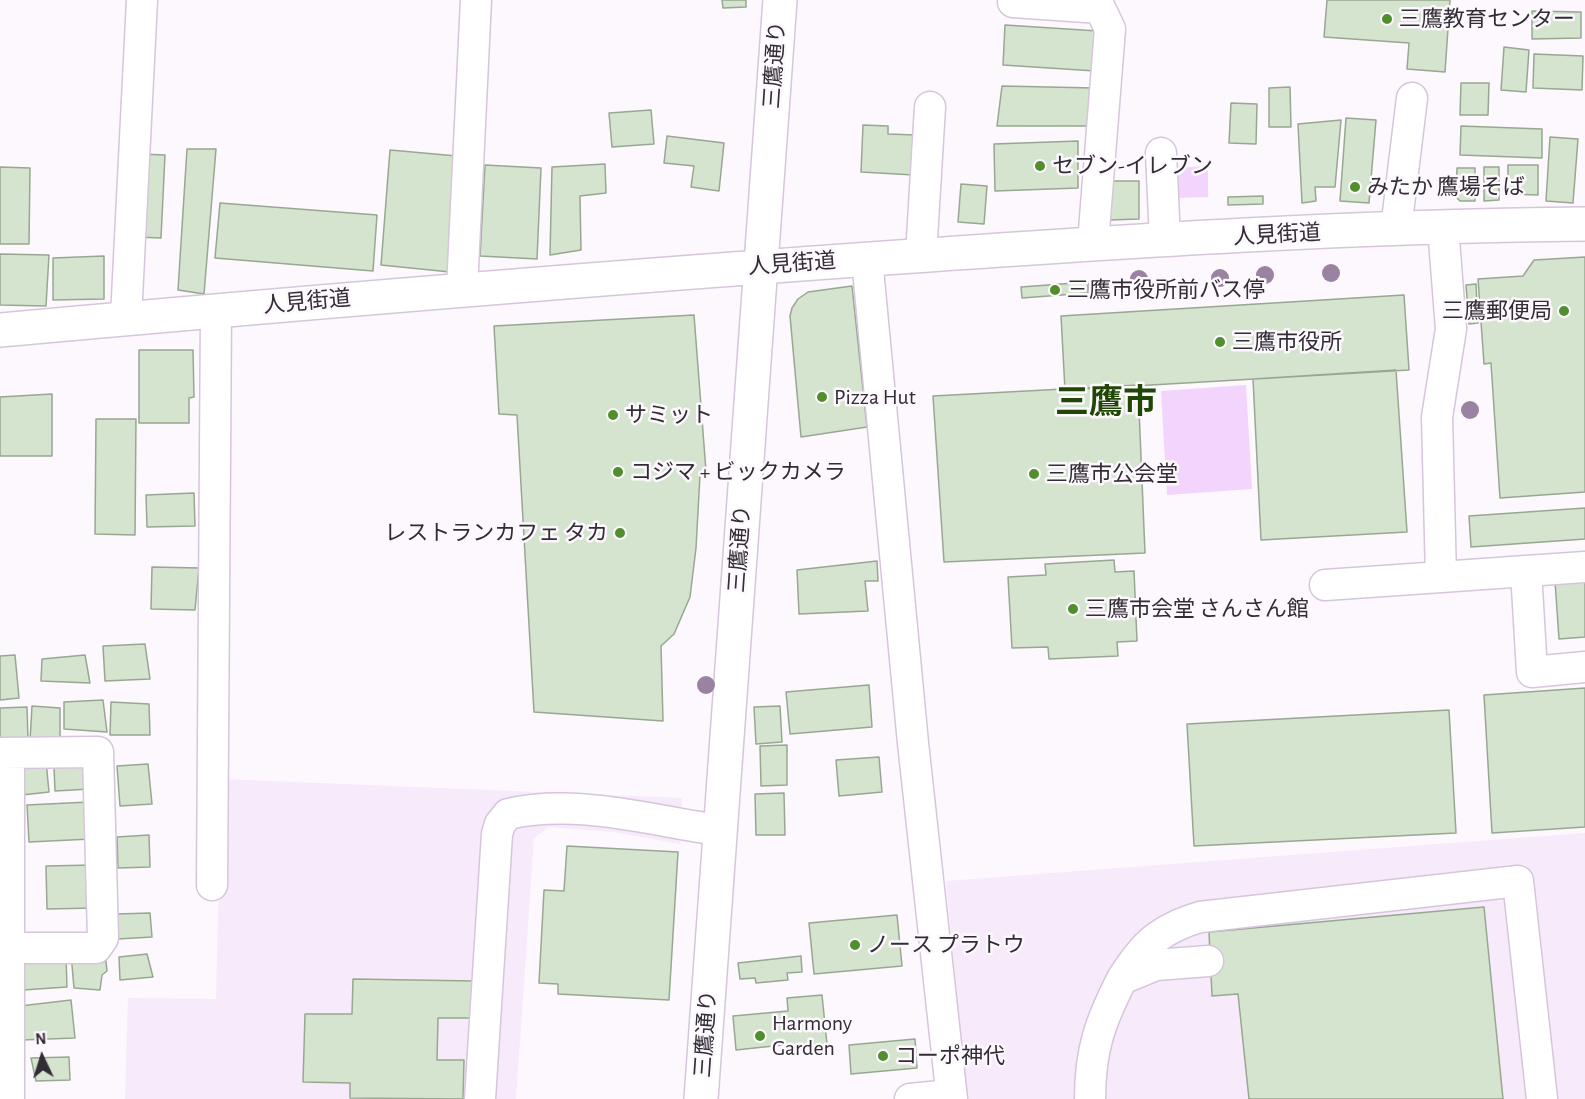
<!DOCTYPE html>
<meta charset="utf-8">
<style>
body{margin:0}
#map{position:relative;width:1585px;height:1099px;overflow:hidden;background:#fcf8fd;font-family:"Alegreya Sans",sans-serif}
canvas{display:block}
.north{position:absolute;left:12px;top:1027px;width:60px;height:60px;-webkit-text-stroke:4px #fcf8fd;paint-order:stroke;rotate:356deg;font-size:16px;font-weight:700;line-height:24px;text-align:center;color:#322c34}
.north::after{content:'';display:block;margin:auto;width:21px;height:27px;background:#322c34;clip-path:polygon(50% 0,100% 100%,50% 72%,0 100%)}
</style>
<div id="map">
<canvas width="1585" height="1099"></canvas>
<div class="north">N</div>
</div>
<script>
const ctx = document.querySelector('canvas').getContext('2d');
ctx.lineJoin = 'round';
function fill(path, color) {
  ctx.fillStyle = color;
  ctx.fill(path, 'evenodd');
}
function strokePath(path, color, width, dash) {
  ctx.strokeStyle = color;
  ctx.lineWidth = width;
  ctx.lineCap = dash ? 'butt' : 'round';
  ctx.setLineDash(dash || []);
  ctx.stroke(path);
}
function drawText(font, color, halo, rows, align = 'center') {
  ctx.font = font + ' "Alegreya Sans","Noto Sans JP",sans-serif';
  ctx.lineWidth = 5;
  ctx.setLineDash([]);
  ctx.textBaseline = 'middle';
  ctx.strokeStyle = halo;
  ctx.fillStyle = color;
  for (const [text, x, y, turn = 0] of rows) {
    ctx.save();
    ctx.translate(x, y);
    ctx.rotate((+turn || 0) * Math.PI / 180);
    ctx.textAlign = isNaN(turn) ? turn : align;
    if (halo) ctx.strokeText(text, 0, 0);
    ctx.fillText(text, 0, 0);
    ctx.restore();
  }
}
const built = new Path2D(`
 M221 779 682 798 680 844 614 832 549 827 534 838 516 1099H125L128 998 216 999Z
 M1585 833V1099H967L946 881Z`);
const green = new Path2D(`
 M1208 166V197L1173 198 1176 168Z
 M1246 385 1252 489 1167 495 1161 391Z`);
const building = new Path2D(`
 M722 0H746V7L723 8Z
 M1327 0H1450L1445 72 1407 69 1409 43 1324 37Z
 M1532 11 1581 12V38L1532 39Z
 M1005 25 1098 31 1095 71 1003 65Z
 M1504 47 1529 50 1526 92 1501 90Z
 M1534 54 1583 56 1582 90 1533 88Z
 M1461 83H1489L1488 115H1460Z
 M1002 86 1094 88 1092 126H997Z
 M1290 87 1291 127H1269V88Z
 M1231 103 1257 104 1256 144 1229 143Z
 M651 110 654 144 612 147 609 113Z
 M1346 118 1376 120 1369 203 1340 201Z
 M1341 120 1335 187H1315L1316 201 1302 203 1298 124Z
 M863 125 888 126V134L916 135 914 175 861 172Z
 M1461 126 1542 129V158L1460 155Z
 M667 136 724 143 719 191 691 187 694 166 664 163Z
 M1550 137 1578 139 1573 203 1546 201Z
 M1078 141V188L995 191 994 144Z
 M187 149H216L204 294 178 290Z
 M390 150 457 156 450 272 381 265Z
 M140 154 165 155 161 238 136 237Z
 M605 164 606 193 580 196 581 250 550 255 552 167Z
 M485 165 541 168 537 259 480 256Z
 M1508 165H1538V195L1508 194Z
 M0 167 30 168 29 244H0Z
 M1484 167H1499V200L1484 201Z
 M1457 168H1475V201H1460L1456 197Z
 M1108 181H1139V219L1109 220Z
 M961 184 987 186 984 224 958 222Z
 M1263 196V204L1228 205V197Z
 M220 203 377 215 373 271 215 258Z
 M0 254 49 255 46 306 0 305Z
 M104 256V299L53 300V258Z
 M1585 257V492L1500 498 1491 363 1484 364 1478 279 1523 276 1534 260Z
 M1088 282V293L1022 298 1021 287Z
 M1476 284 1478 323 1469 324 1466 285Z
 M852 286 867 427 801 437 790 316 792 308 798 299 808 292Z
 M1404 295 1409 370 1065 390 1061 316Z
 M694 315 706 471 700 475 696 548 690 597 674 634 661 646 663 721 534 712 517 415 499 414 494 326Z
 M139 350H193L194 397 189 398V423H139Z
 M1396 370 1407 532 1261 540 1253 379Z
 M1138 385 1145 553 944 562 933 396Z
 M52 394V456H0V397Z
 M96 419H136L135 535 95 534Z
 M194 493 195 526 147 527 146 495Z
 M1585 508V539L1471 547 1469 516Z
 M1114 560 1115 572 1134 571 1137 641 1117 642 1118 656 1049 659 1048 647 1012 648 1008 577 1046 575 1045 564Z
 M877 561 878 581H865L868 611 799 614 797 570Z
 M152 567 199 568 195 610 151 609Z
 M1585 579V637L1559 639 1555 581Z
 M145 644 150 679 105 681 103 646Z
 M15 655 19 698 0 700V656Z
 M85 655 90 683 41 681 42 659Z
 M869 685 872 727 790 734 786 692Z
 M1585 688V827L1492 833 1484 695Z
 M103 700 107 732 64 729V702Z
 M111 702 149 704 150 735H110Z
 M32 706 60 708V738L30 741Z
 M780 706 782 742 756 744 754 707Z
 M27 707 28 739 0 741V708Z
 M1449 710 1456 833 1194 846 1187 724Z
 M787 745V785L761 786 760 746Z
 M879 757 882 792 839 796 836 760Z
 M46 761 49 792 22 795 21 763Z
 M89 763 90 789 55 791 54 766Z
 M148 764 152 804 120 806 117 766Z
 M784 793 785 835H756L755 794Z
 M89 802 91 839 29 842 27 805Z
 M149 835 150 867 118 868 117 837Z
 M567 846 678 852 669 1000 558 994V984L539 983 544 890 564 891Z
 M93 865 94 908 47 909 46 866Z
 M1484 907 1503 1099H1249L1238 994 1212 996 1209 932Z
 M150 913 152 937 118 939 117 914Z
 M897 915 902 966 814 974 809 923Z
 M105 952 107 971 102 975 100 990 74 988 71 954Z
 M147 954 153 977 120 980 119 957Z
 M801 956 802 972 787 973 788 980 756 983 755 978 740 979 738 963Z
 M21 957H66L67 987 23 990Z
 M353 979 474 981 473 1018H438L437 1060H464L463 1099 350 1098V1083L303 1082 305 1014H352Z
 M822 995 827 1044 792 1048V1044L736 1050 733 1016 788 1011 787 998Z
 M71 1000 75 1038 21 1040 20 1006Z
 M915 1039 917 1068 851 1074 849 1045Z
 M69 1057 70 1080 36 1081 31 1058Z`);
const minor = new Path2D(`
 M1013 2 1100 8 1110 29 1093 243
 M1161 153 1165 240
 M1443 227 1451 329 1437 417 1441 577 1526 571 1532 672 1585 667
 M1396 229 1412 98
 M921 255 930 107
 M867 259 913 743 952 1099
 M462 289 476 0
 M126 318 142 0
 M1526 571 1585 567
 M1325 585 1441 577
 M0 753 98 752 103 938 96 948H10
 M9 753V1099
 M212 885 216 310
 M1122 979C1144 944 1160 929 1200 917L1518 881 1542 1099
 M480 1099 497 834 500 824 508 814C577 798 652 821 720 830
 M910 1099 951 1095
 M1090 1099C1090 1050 1100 1022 1122 979L1156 965 1208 961`);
const major = new Path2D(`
 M0 330C300 303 599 278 899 257 1127 241 1356 226 1585 224
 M701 1099 780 0`);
const trees = [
 [1331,273],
 [1265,275],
 [1220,278],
 [1139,279],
 [1470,410],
 [706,685]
];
const markers = [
 [1387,19,6,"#518e2d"],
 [1040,166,6,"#518e2d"],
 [1355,187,6,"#518e2d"],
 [1055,290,6,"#518e2d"],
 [1564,311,6,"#518e2d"],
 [1220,342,6,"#518e2d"],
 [822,397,6,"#518e2d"],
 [613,415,6,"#518e2d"],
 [618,472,6,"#518e2d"],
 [1034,474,6,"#518e2d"],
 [620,533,6,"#518e2d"],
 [1073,609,6,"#518e2d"],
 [855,945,6,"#518e2d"],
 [760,1036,6,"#518e2d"],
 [883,1056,6,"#518e2d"]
];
const poiNames = [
 ["三鷹教育センター",1399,19],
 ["セブン-イレブン",1052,166],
 ["みたか 鷹場そば",1367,187],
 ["三鷹市役所前バス停",1067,290],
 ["三鷹郵便局",1552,311,"right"],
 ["三鷹市役所",1232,342],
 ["Pizza Hut",834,397],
 ["サミット",625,415],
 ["コジマ + ビックカメラ",630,472],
 ["三鷹市公会堂",1046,474],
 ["レストランカフェ タカ",608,533,"right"],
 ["三鷹市会堂 さんさん館",1085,609],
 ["ノース プラトウ",867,945],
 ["Harmony",772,1023],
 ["Garden",772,1048],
 ["コーポ神代",895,1056]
];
const streetNames = [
 ["三鷹通り",775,65,-86],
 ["人見街道",1277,235,-3],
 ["人見街道",792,264,-4],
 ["人見街道",307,302,-5],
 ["三鷹通り",740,549,-86],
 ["三鷹通り",706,1034,-86]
];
const townNames = [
 ["三鷹市",1106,403]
];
fill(built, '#f7eafb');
fill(green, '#f3d4fd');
fill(building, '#d5e4ce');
strokePath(building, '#98a792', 1.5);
strokePath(minor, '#d6c6db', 33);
strokePath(major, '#d6c6db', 36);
strokePath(minor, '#fff', 30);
strokePath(major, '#fff', 33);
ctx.fillStyle = '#9a82a1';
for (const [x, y] of trees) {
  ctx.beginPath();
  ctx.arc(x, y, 9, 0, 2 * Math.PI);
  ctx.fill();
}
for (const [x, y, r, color] of markers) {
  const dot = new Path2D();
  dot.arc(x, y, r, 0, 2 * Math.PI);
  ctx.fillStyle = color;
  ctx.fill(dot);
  strokePath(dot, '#fcf8fd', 2);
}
drawText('22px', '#322c34', '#fcf8fd', poiNames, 'left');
drawText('22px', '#322c34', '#fcf8fd', streetNames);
drawText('bold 34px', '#214706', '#fcf8fd', townNames);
</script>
